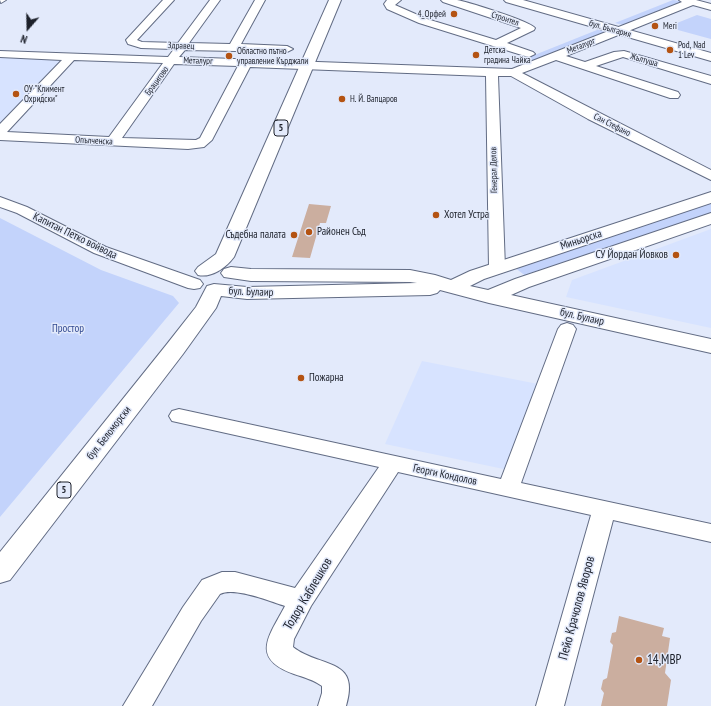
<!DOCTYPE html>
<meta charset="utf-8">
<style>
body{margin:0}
#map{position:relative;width:711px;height:706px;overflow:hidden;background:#e3eafb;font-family:"PT Sans Narrow",sans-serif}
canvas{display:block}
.north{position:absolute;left:8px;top:8px;width:40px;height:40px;-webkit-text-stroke:3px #e3eafb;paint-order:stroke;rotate:200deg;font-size:11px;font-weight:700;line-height:16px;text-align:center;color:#1c202a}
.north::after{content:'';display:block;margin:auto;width:14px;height:18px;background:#1c202a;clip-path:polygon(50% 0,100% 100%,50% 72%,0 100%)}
</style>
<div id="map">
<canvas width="711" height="706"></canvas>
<div class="north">N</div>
</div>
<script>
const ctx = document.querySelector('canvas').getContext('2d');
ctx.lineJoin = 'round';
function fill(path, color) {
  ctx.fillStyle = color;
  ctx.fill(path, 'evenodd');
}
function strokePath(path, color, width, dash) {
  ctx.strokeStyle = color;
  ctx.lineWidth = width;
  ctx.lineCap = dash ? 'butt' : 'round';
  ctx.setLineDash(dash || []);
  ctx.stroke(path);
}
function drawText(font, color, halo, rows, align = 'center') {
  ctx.font = font + ' "PT Sans Narrow",sans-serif';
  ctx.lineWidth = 3;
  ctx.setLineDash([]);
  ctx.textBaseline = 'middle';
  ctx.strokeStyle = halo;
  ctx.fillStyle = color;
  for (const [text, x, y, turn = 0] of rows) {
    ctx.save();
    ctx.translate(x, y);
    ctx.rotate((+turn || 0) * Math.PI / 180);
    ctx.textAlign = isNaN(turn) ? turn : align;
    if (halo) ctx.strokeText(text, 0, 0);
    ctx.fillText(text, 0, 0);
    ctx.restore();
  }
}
const built = new Path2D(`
 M0 56 66 58 0 131Z
 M711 229V328L566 297 572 280Z
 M422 361 538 384 513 471 385 444Z`);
const green = new Path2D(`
 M673 0 687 2 627 26 615 23Z
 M697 15 711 19V39L667 27Z
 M602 28 613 31 528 65 517 62Z
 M711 201V214L527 277 514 267Z
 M0 218 101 270 173 296 179 303 0 517Z`);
const building = new Path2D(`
 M309 204 331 206 326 223H320L310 258 292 257Z
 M619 616 664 628 662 636 670 638 665 673 671 680 667 706H601L604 693 601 689 603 680 607 678 613 645 610 642 612 633 616 632Z`);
const minor = new Path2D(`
 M0 0H6L1 3Z
 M163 0H174L137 40 142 42 178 43 210 0H220L189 43 230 44 255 0H265L241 44 287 46 293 49 287 52 185 50 179 57 512 69 682 2 679 0H696L711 4V10L693 5 566 56 585 62 614 52 624 51 711 76V84L623 57 596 66 678 92 680 95 678 98H670L556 60 522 73 711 170V180L588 119 511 76H498L505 268 503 272 497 273 491 272 489 268 486 76 250 67 212 140 204 147 188 149 0 140V124L62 60 0 57V51L168 57 174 49 141 48 128 44 126 40ZM74 60 163 63 109 137 7 132ZM174 64 238 66 200 138 196 140 122 138Z
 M387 0H401L395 5 427 19 496 40 521 28 443 2 441 0C446 0 452 0 457 0 468 2 530 21 535 28L534 30 507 43 533 52 535 54 529 57 525 56 419 23 387 9 384 4Z
 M0 197 27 207 106 247 200 280 203 284 200 288 194 289 188 288 94 253 17 213 0 207Z
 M567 323 573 325 576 329 521 483 711 524V542L613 520 564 706H536L591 515 398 472 311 606 294 639 293 647C319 668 361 657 346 706H318L322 693V686C314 680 303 677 294 674 249 658 270 635 285 606 269 601 235 587 220 594L201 621 152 706H123L183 607 202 580 222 572H235L295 588 379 467 172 421 169 416 172 411 179 409 501 479 558 329 561 325Z`);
const major = new Path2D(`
 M329 0H341L234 257C226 268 211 278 198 275L195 271 198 267 216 254Z
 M504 0H523L711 53V61L506 2Z
 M711 192V203L484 279 470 286 488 290 515 279 711 213V224L529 287 511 295 711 339V353L489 303 440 290 437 293 430 295 247 299 221 296 216 308 183 354 10 580 0 583V552L167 344 196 307 207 286 214 284 247 287 417 283 410 282 251 281 224 277 221 273 224 269 231 267 251 269 410 270 435 275 451 280 470 271Z`);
const markers = [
 [454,14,4,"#b45312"],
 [655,26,4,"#b45312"],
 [670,50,4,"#b45312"],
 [476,55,4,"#b45312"],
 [229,56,4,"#b45312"],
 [16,94,4,"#b45312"],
 [342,99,4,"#b45312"],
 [436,215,4,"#b45312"],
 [309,232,4,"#b45312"],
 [294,235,4,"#b45312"],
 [676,255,4,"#b45312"],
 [301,378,4,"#b45312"],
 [639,660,4,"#b45312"]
];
const farPoinames = [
 ["4_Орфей",446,14,"right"],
 ["Meri",663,26],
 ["Pod, Nad",678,45],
 ["1 Lev",678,55],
 ["Детска",484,50],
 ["градина Чайка",484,60],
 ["Областно пътно",237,51],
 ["управление Кърджали",237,61],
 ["ОУ \"Климент",24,89],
 ["Охридски\"",24,99],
 ["Н. Й. Вапцаров",350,99]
];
const farStreetnames = [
 ["Строител",505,19,18],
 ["бул. България",610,29,16],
 ["Здравец",181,46,2],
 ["Металург",581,46,-21],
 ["Жълтуша",644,60,16],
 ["Металург",198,61,2],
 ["Брацигово",157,81,-54],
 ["Сан Стефано",612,125,27],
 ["Опълченска",94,141,3],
 ["Генерал Делов",494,170,-91]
];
const shields = [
 [281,128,14],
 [64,490,14]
];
const shieldNames = [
 ["5",281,128],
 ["5",64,490]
];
const poiNames = [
 ["Хотел Устра",444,215],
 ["Районен Съд",317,232],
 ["Съдебна палата",286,235,"right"],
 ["СУ Йордан Йовков",668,255,"right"],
 ["Пожарна",309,378]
];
const streetNames = [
 ["Капитан Петко войвода",75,236,26],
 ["Миньорска",581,240,-18],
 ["бул. Булаир",251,292,2],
 ["бул. Булаир",582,317,13],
 ["бул. Беломорски",109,433,-52],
 ["Георги Кондолов",445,475,12]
];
const parkNames = [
 ["Простор",68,329]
];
const nearStreetnames = [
 ["Тодор Каблешков",308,594,-59],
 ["Пейо Крачолов Яворов",577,608,-75]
];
const nearPoinames = [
 ["14,МВР",647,660]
];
fill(built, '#d7e3ff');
fill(green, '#c3d3fb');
fill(building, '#cbae9f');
strokePath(minor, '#626c84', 2);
strokePath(major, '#626c84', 2);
fill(minor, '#fff');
fill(major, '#fff');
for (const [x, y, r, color] of markers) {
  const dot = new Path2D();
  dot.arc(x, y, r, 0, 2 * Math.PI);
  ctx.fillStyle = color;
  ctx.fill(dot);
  strokePath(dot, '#e3eafb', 1.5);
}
drawText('9px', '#1c202a', '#e3eafb', farPoinames, 'left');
drawText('9px', '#1c202a', '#e3eafb', farStreetnames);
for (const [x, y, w] of shields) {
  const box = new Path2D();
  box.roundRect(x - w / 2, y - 8, w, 16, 3);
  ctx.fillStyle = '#e3eafb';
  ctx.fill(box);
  strokePath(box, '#1c202a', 1);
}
drawText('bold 10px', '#1c202a', null, shieldNames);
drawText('11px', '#1c202a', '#e3eafb', poiNames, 'left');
drawText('11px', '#1c202a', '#e3eafb', streetNames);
drawText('11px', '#314991', '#e3eafb', parkNames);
drawText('13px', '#1c202a', '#e3eafb', nearStreetnames);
drawText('13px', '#1c202a', '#e3eafb', nearPoinames, 'left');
</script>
